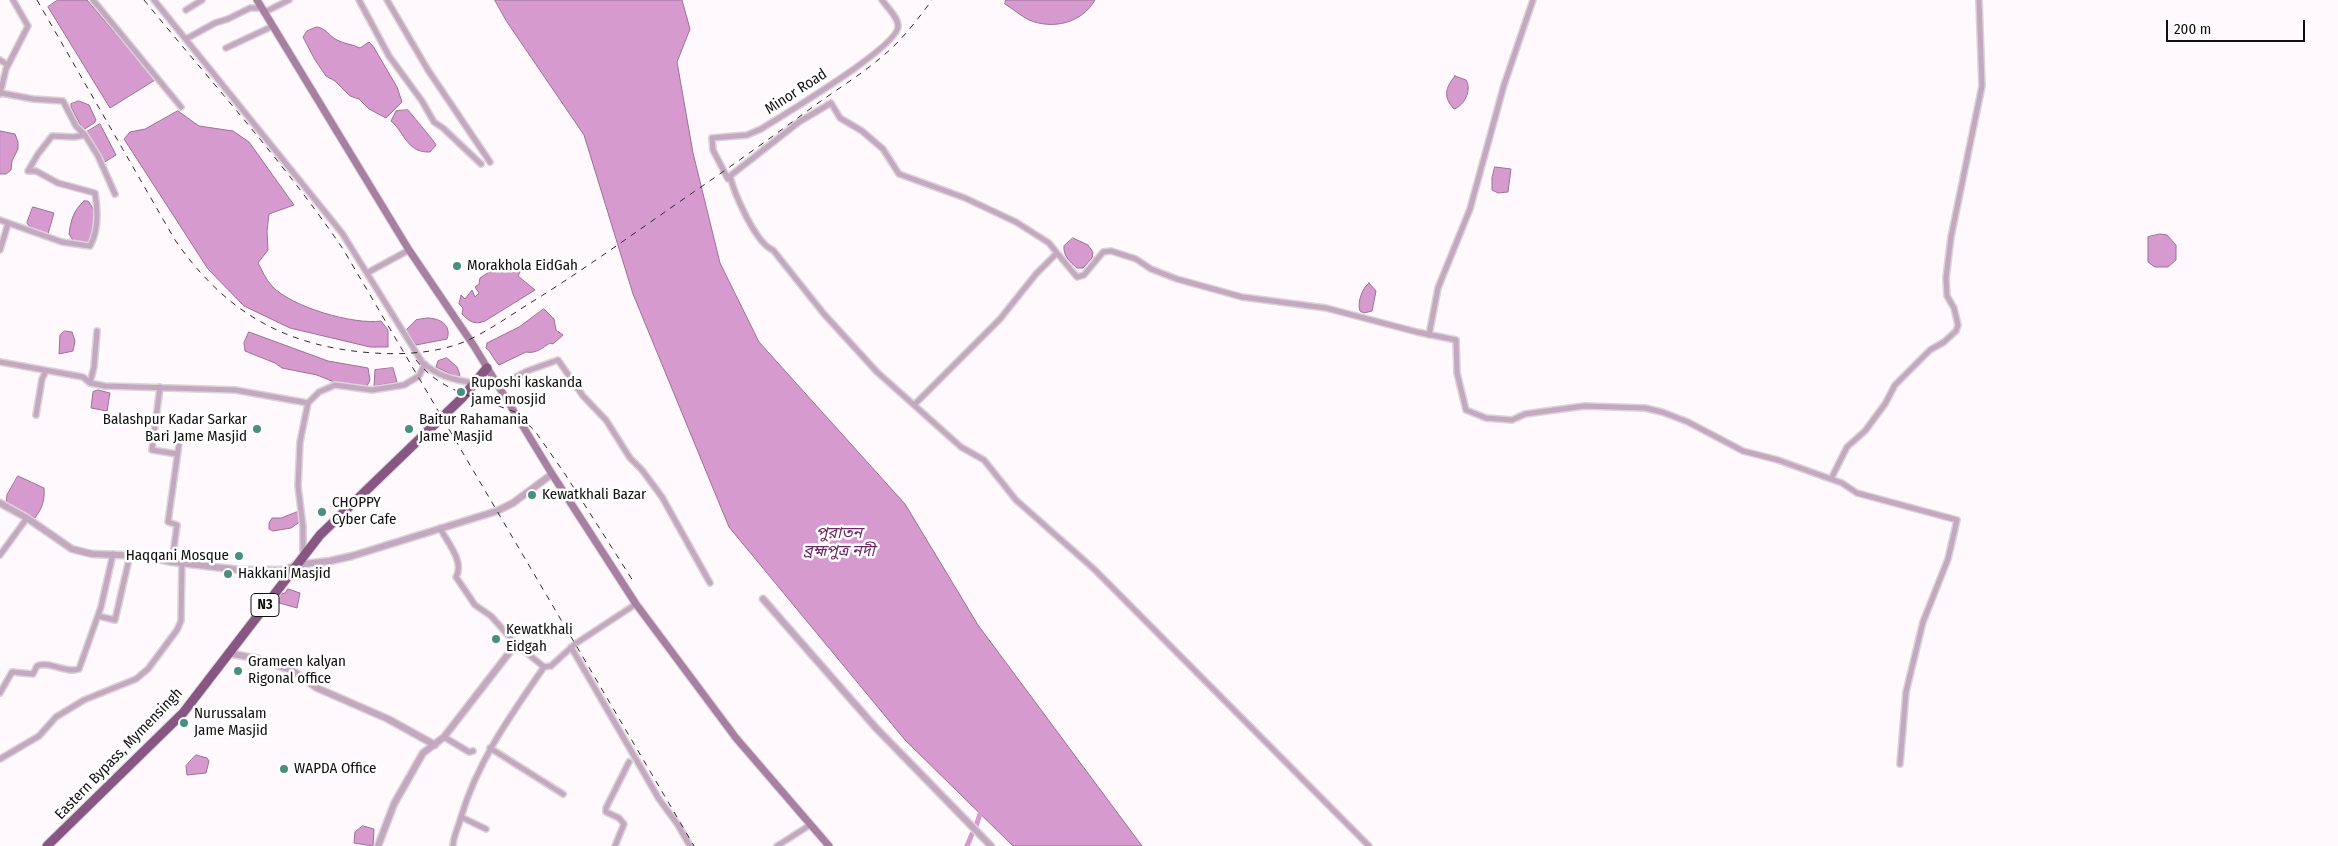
<!DOCTYPE html>
<meta charset="utf-8">
<style>
body{margin:0}
#map{position:relative;width:2338px;height:846px;overflow:hidden;background:#fff9fe;font-family:"Fira Sans Condensed",sans-serif}
canvas{display:block}
.scale{position:absolute;left:2166px;top:20px;width:139px;height:22px;box-sizing:border-box;border:2px solid #110f10;border-top:0;padding-left:6px;font-size:15px;line-height:18px;white-space:nowrap;color:#110f10;-webkit-text-stroke:4px #fff;paint-order:stroke}
</style>
<div id="map">
<canvas width="2338" height="846"></canvas>
<div class="scale">200 m</div>
</div>
<script>
const ctx = document.querySelector('canvas').getContext('2d');
ctx.lineJoin = 'round';
function fill(path, color) {
  ctx.fillStyle = color;
  ctx.fill(path, 'evenodd');
}
function strokePath(path, color, width, dash) {
  ctx.strokeStyle = color;
  ctx.lineWidth = width;
  ctx.lineCap = dash ? 'butt' : 'round';
  ctx.setLineDash(dash || []);
  ctx.stroke(path);
}
function drawText(font, color, halo, rows, align = 'center') {
  ctx.font = font + ' "Fira Sans Condensed","Noto Sans Bengali",sans-serif';
  ctx.lineWidth = 5;
  ctx.setLineDash([]);
  ctx.textBaseline = 'middle';
  ctx.strokeStyle = halo;
  ctx.fillStyle = color;
  for (const [text, x, y, turn = 0] of rows) {
    ctx.save();
    ctx.translate(x, y);
    ctx.rotate((+turn || 0) * Math.PI / 180);
    ctx.textAlign = isNaN(turn) ? turn : align;
    if (halo) ctx.strokeText(text, 0, 0);
    ctx.fillText(text, 0, 0);
    ctx.restore();
  }
}
const water = new Path2D(`
 M58 0H87L155 80 110 108 48 7Z
 M495 0H682L690 29 677 62 693 153 720 263 759 342 905 504 978 625 1142 846H1013L905 740 729 527 633 294 584 135 507 22Z
 M1006 0H1095C1082 23 1053 30 1029 20 1021 16 1013 9 1005 4Z
 M317 27C326 28 329 36 337 40 344 44 352 44 360 48L369 42 373 46 397 87 402 102 386 118 369 109 359 99 350 96 335 81 326 76 315 60 303 37 307 31Z
 M1455 76 1466 80C1472 90 1465 105 1454 109 1443 97 1445 88 1455 76Z
 M79 101 89 105 96 120 94 123 83 130 71 107V104Z
 M408 110C412 115 435 142 436 145L430 152C407 153 405 133 391 121L396 111Z
 M178 111 199 126 233 131 249 142 294 205 269 214 267 231 268 250 258 263C262 270 266 280 272 286 291 307 354 325 381 321L388 330V347H370L290 328 244 306 208 269 124 139 130 132 145 129Z
 M100 124 116 155 103 163 85 133Z
 M0 131 15 134 18 142V149L12 161 11 170 6 174H0Z
 M1495 167 1511 169 1508 192 1498 193 1492 190V178Z
 M84 201H88C99 213 96 231 87 244L74 242 69 234C71 220 73 211 84 201Z
 M33 207 54 213 48 234C40 233 31 230 27 223Z
 M2160 234 2167 235 2176 245V260L2168 267H2155L2148 262V237Z
 M1073 238 1088 245 1093 252 1092 258 1083 268H1077C1070 262 1063 256 1064 246Z
 M507 263 520 272 518 276 535 290 485 321C474 325 470 322 462 314L463 308 459 304 461 295 465 299 472 290 475 297 479 293 475 287 479 284 480 278 492 270 494 273 501 268V264Z
 M1369 283 1376 291 1372 311 1364 313 1360 311C1357 303 1362 288 1369 283Z
 M544 309 554 319 556 330 563 335 553 344 550 343C542 348 536 354 526 352L499 365C493 359 492 353 486 348L487 343 519 327Z
 M427 318C440 318 452 325 447 339L416 345 406 330 416 320Z
 M65 331 72 332 75 341 73 351 59 354 60 335Z
 M249 332 328 361 368 368 370 380 367 386 339 384 317 375 282 368 275 363 245 351 244 343Z
 M447 358 457 367 460 375 457 377 436 367 438 361Z
 M393 368 397 382 374 386 375 370Z
 M98 390 110 393 107 411 91 408 93 392Z
 M18 476 44 488C45 501 42 508 35 518L6 503 7 495Z
 M297 512 300 513 301 521 291 528 273 531 269 529V523L272 518H281Z
 M288 589 300 593 297 608 276 602 278 595 285 593Z
 M196 755 207 758 209 761 206 773 187 775 186 766Z
 M363 826 374 829 373 846 354 843 355 832Z`);
const canal = new Path2D(`
 M976 826 982 808
 M967 846 972 834`);
const minor = new Path2D(`
 M93 0 181 107
 M154 0 342 233 422 362C437 376 454 380 474 383
 M359 0 389 56 422 101 434 122 443 128 481 164
 M387 0 428 70 490 162
 M186 10 202 0
 M265 12 289 0
 M186 39 215 23 228 19 250 8H262
 M226 48 273 26
 M0 60 8 65
 M1 93 33 99 63 101 76 126 85 135 98 156 115 194
 M0 94 6 69 28 26 13 0
 M728 179 713 150 712 138 747 135 761 129C782 116 899 46 898 26 898 17 887 7 882 0
 M0 220 62 242 90 246C99 230 98 211 95 193L58 183 36 171H28L38 154 52 136 74 137 85 135
 M0 250 8 224
 M1057 253 1077 277 1084 275 1103 252 1111 251 1136 259 1151 269 1177 279 1242 297 1326 308 1417 332 1456 340 1457 373 1466 410 1486 418 1512 420 1525 414 1584 406 1645 408 1662 412 1688 422 1743 451 1778 460 1842 483 1857 493 1957 520 1948 559 1923 622 1906 692 1900 764
 M367 273 409 250
 M1429 335 1438 288 1470 209 1504 85 1533 0
 M0 362 83 377 90 383 105 386 235 390 308 403
 M90 383 94 367 97 331
 M499 386 527 371 558 360 583 396 606 420 630 458 642 470 662 497 710 583
 M160 387 152 450 177 454
 M914 405 877 372 824 314 773 250C756 244 734 193 730 176L799 122 831 103 840 118 862 131 883 149 899 174 965 198 1016 222 1049 243 1057 253 1036 274 1000 319 914 405 961 447 984 460 1016 500 1094 569 1369 846
 M36 415 42 379 46 371
 M1831 479 1847 447 1865 431 1885 404 1895 385 1930 350 1944 342 1956 331 1958 325 1954 308 1947 296 1946 278 1951 237 1982 86 1979 0
 M440 528C447 542 465 562 456 577L475 605 491 616 516 644 544 667 551 666 575 644 636 604
 M0 555 27 518
 M303 556V527L298 486 300 442 308 403 319 392 335 385 372 390 404 385 419 376 425 364
 M172 562 177 525 168 522 180 437
 M98 616 115 620 130 555
 M571 647 659 799 678 825 690 846
 M0 693 12 672 33 674 37 666C49 660 65 674 79 669L101 607 113 554
 M444 737 469 752 473 751
 M490 748 563 794
 M0 759 39 736 56 717 84 700 136 679 148 669 177 630 181 621 182 563
 M461 817 486 829
 M453 846C453 836 459 826 461 817 478 760 511 715 544 667
 M615 846 624 824 619 818 606 812V808L629 762
 M777 846 810 825`);
const tertiary = new Path2D(`
 M0 503 27 518 72 549 92 554 145 556 172 562 240 570H285L296 565 330 561 352 556 497 511 513 503 552 474
 M763 599 876 728 991 846
 M228 653 259 659 293 671 317 688 388 719 435 745
 M378 846 394 804 423 753 444 737 516 644`);
const secondary = new Path2D(`
 M257 0 409 250 474 346 552 474 636 604 736 738 829 846`);
const trunk = new Path2D(`
 M47 846 183 713 320 535 462 398 487 368`);
const rail = new Path2D(`
 M37 0 175 240C225 312 285 347 374 353 403 355 436 353 464 342 489 331 512 314 535 300 591 265 644 226 698 189 736 163 773 136 810 109 834 91 861 75 884 55 902 40 918 19 932 0
 M144 0C211 82 283 161 343 249L694 846
 M416 360C442 393 477 397 515 412L535 431 565 474 635 584`);
const markers = [
 [457,266,5,"#498e82"],
 [461,392,5,"#498e82"],
 [257,429,5,"#498e82"],
 [409,429,5,"#498e82"],
 [532,495,5,"#498e82"],
 [322,512,5,"#498e82"],
 [239,556,5,"#498e82"],
 [228,574,5,"#498e82"],
 [496,639,5,"#498e82"],
 [238,671,5,"#498e82"],
 [184,723,5,"#498e82"],
 [284,769,5,"#498e82"]
];
const shields = [
 [265,605,28]
];
const shieldNames = [
 ["N3",265,605]
];
const streetNames = [
 ["Minor Road",796,92,-33],
 ["Eastern Bypass, Mymensingh",119,754,-46]
];
const poiNames = [
 ["Morakhola EidGah",467,266],
 ["Ruposhi kaskanda",471,383],
 ["jame mosjid",471,400],
 ["Balashpur Kadar Sarkar",247,420,"right"],
 ["Bari Jame Masjid",247,437,"right"],
 ["Baitur Rahamania",419,420],
 ["Jame Masjid",419,437],
 ["Kewatkhali Bazar",542,495],
 ["CHOPPY",332,503],
 ["Cyber Cafe",332,520],
 ["Haqqani Mosque",229,556,"right"],
 ["Hakkani Masjid",238,574],
 ["Kewatkhali",506,630],
 ["Eidgah",506,647],
 ["Grameen kalyan",248,662],
 ["Rigonal office",248,679],
 ["Nurussalam",194,714],
 ["Jame Masjid",194,731],
 ["WAPDA Office",294,769]
];
const waterNames = [
 ["পুরাতন",839,534],
 ["ব্রহ্মপুত্র নদী",839,552]
];
fill(water, '#d79ace');
strokePath(water, '#9c7095', 1);
strokePath(canal, '#d79ace', 5);
strokePath(minor, '#d9d4d8', 8);
strokePath(tertiary, '#d9d4d8', 9);
strokePath(secondary, '#d9d4d8', 9);
strokePath(trunk, '#d9d4d8', 11);
strokePath(minor, '#c3a8bf', 5);
strokePath(tertiary, '#c3a8bf', 6);
strokePath(secondary, '#a77fa1', 7);
strokePath(trunk, '#885682', 9);
strokePath(rail, '#2d2a2c', 1, [6, 6]);
for (const [x, y, r, color] of markers) {
  const dot = new Path2D();
  dot.arc(x, y, r, 0, 2 * Math.PI);
  ctx.fillStyle = color;
  ctx.fill(dot);
  strokePath(dot, '#fff', 2);
}
for (const [x, y, w] of shields) {
  const box = new Path2D();
  box.roundRect(x - w / 2, y - 11.5, w, 23, 4);
  ctx.fillStyle = '#fff';
  ctx.fill(box);
  strokePath(box, '#110f10', 1);
}
drawText('bold 14px', '#110f10', null, shieldNames);
drawText('15px', '#110f10', '#fff', streetNames);
drawText('15px', '#110f10', '#fff', poiNames, 'left');
drawText('italic 16px', '#6d2666', '#fff', waterNames);
</script>
